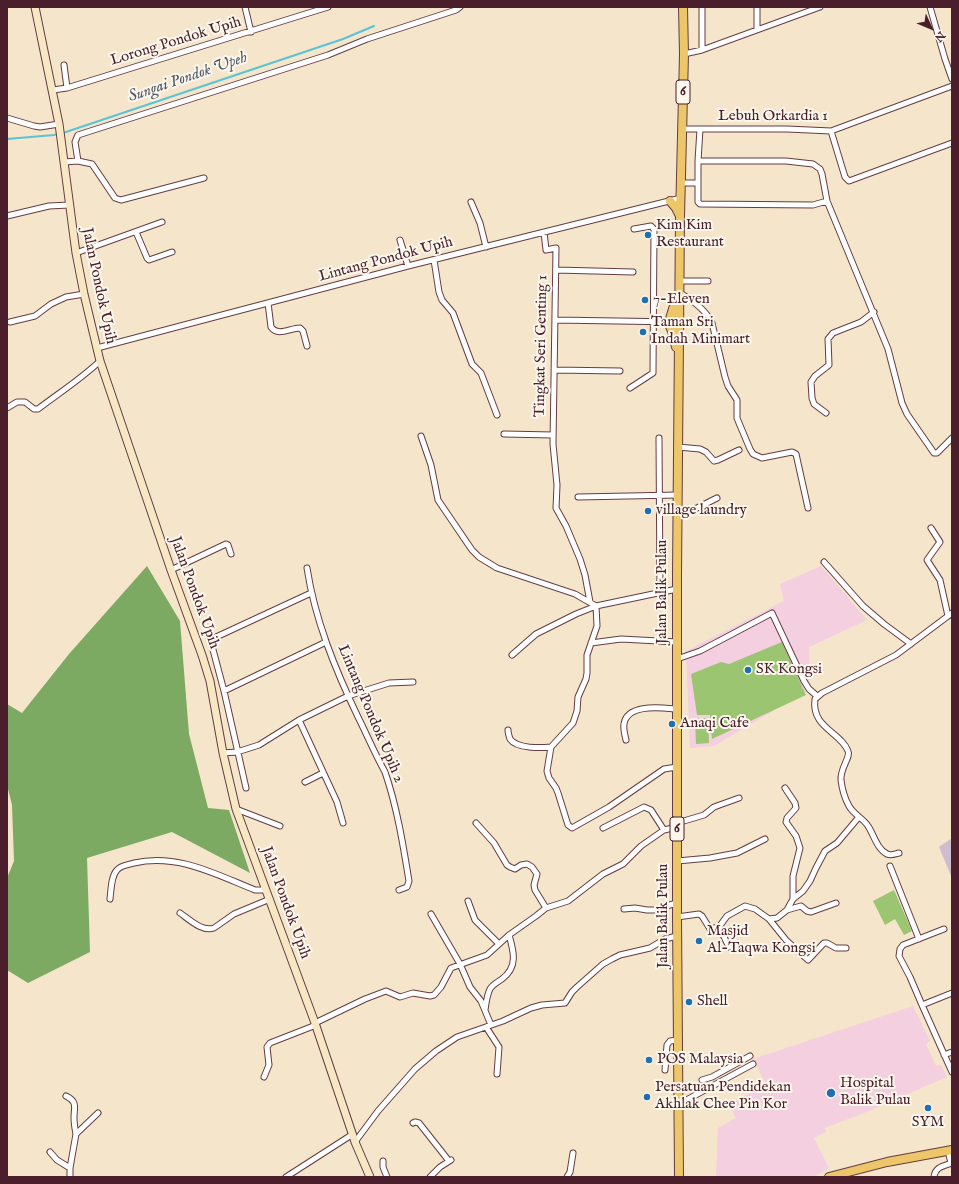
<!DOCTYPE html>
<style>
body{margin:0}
#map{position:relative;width:959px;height:1184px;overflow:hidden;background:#f4e5cb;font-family:"IM FELL English",serif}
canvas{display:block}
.frame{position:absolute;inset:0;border:8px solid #4a1f2b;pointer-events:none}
.north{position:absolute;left:911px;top:8px;width:40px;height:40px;-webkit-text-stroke:3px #fbf7ec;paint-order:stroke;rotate:134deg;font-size:11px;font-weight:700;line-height:16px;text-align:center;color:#4a1f2b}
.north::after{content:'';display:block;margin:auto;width:14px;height:18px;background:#4a1f2b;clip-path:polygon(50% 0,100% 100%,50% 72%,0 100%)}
</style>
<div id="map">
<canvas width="959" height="1184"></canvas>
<div class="frame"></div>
<div class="north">N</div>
</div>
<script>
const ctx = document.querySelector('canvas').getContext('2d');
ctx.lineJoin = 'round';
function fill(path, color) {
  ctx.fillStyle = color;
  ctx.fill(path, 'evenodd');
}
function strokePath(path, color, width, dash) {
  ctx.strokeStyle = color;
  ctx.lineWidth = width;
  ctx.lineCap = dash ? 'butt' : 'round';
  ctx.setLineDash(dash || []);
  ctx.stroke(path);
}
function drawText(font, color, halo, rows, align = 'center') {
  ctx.font = font + ' "IM FELL English",serif';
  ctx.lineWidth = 4;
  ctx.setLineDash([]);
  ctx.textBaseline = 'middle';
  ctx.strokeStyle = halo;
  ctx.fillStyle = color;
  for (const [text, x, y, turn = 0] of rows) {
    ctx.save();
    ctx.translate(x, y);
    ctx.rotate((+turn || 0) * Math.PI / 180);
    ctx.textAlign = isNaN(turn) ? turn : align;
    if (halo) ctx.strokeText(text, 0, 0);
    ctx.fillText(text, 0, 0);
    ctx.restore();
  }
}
const built = new Path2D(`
 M821 566 867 620 809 647 810 689 714 746 690 748 686 651 784 601 780 584Z
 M913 1006 930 1041 926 1044 936 1066 941 1065 947 1077 857 1116 853 1117 825 1128 826 1132 814 1138 829 1168 813 1177H716L718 1128 736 1118 731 1108 735 1101 766 1084 753 1059Z`);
const industrial = new Path2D(`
 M952 838V878L939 847Z`);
const green = new Path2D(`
 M782 642 806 695 712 739 710 715H697L691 674 721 662 729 664Z
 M708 718 709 743 696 744 695 719Z
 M894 890 912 931 904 935 895 919 885 925 873 901Z`);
const forest = new Path2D(`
 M147 566 180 621 189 734 208 808 229 810 250 873 172 832 87 858 90 952 28 983 7 970V878L14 861 12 805 7 785V704L22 713 69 654Z`);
const stream = new Path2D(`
 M7 139 54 135 66 132 343 39 374 26`);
const street = new Path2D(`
 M245 7 251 32
 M930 7 945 59 952 79
 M757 29V7
 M702 50V7
 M684 54 702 50 820 7
 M64 65 67 88
 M53 90 67 88 328 7
 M7 118 34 126 40 127 59 124
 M683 129H787L831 131 952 86
 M700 129 698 161V202L700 204 813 205 827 201
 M831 131 845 177 849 181 952 143
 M78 161 75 142 78 135 328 55 367 39 456 10 460 7
 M698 161H786L813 164 820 169 822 174 827 201 888 349 902 403 907 414 934 453H937L952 438
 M64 162 78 161 92 164 115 198 121 200 204 178
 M681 183H697
 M471 202 480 223 486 247
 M7 216 49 206 69 205
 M136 232 147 258 149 260 172 252
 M544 232 546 250 556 248 553 444 557 485 556 508 566 526 580 559 585 575 590 602
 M400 240 408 266
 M76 253 162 222
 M434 260 439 292 442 300 453 313 472 364 481 373 497 415
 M556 270 633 272
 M680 281H708
 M680 293C692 300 706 310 712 323L725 377 728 386 737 400V418L739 423 750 449 753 454 762 458 792 452 796 454 808 508
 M268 303 271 327C278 337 290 328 300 328L303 331 307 346
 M555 320 679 322
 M10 322 35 316 51 304 66 297 84 294
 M97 348 408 266 681 198
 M554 370 620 371
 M630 388 653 373 654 229 651 226 634 229
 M7 408 17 402H25L34 409H38C59 393 81 379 100 361
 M826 413 814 404 812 398 811 382 815 376 829 365 828 339 833 333 861 322 874 312
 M504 434 553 435
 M421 436 431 465 438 500 472 550 479 557 497 568 575 594 596 606 677 589
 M659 438 660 592
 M678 447 700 449 706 452 714 461 718 460 739 450
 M578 497 678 495
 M677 518 717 498
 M931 528 940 542 927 560 940 580 948 616
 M824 562 863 606 884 624 911 644
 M307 568C315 620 335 669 358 717 367 735 375 754 385 772 397 807 403 844 409 881L407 887 399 890
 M171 570 226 544 228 545 231 554
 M591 643 621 639 677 642
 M512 655 536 634 576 614 596 606 597 626 587 655V673L586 679 578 697 577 711 573 723 551 747 547 771 549 778 556 788 558 793 568 825 572 828 609 807 664 769 677 767
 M677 659 700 651 772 613 804 681 809 689 817 696
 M224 691 326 642
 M299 720 337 802 343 823
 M508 730C508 733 509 736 510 739 517 749 541 748 551 747
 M626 740C625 735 623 729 624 724 627 703 662 708 677 709
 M223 753 237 752 259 745 299 720 348 696 389 683 413 682
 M305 782 323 773
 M246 788 224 691 212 646V640L214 638 311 593
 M785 788 795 803 796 808 787 818 786 822 796 836 800 848 793 876V899
 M236 809 280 826
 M476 823 494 843 507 865 510 867 515 869 521 865 527 864 532 867 537 874 534 885 535 890 546 908
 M677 823 704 815 714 807 739 798
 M603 828 644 807 651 810 664 830
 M899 853C895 854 891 856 887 854 877 849 874 835 868 826 863 818 854 815 849 806 845 799 842 788 841 780 840 768 851 757 848 751 841 732 811 728 815 699L822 693 896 655 952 613
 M677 861 710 858 737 853 765 839
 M890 866 919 939
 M110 899C111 891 111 876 117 870 121 865 128 865 134 863 177 853 215 874 255 890H266
 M468 901 475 920 499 944
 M624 909 635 908 647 910H656L666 906 677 903
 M787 910 801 906 807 911 811 912 836 903
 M180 913C190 920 202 932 214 928L234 914 270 899
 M431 914 460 964 470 987 481 1001 491 1025
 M677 917 699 914 702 916 710 929 719 927 727 916 745 906 755 909 769 919 777 918 787 910 793 899 803 891 810 881 816 868 825 851 837 843 859 817
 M769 919 786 940 808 960 824 943H827L836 948H846
 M719 927 729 947
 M944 929 903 945 900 949 899 956 910 977 922 1005 952 1072
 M922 1005 952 993
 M485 1010C486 1003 487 995 490 989 493 984 498 982 502 979 518 967 514 952 509 935
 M315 1023 365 999 386 991 400 997 413 993 430 996 434 995 441 987 451 968 487 955 509 935 536 916 546 908 568 901 603 874 623 864 641 846 664 830 677 827
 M486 1027 499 1047 497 1074
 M944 1055 952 1052
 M665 1070 667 1045 670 1041 679 1040
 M264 1077 269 1065 267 1047 270 1043 316 1025
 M702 1080 712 1077 750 1056
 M66 1096C78 1102 74 1107 74 1118 74 1124 75 1129 76 1134
 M679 1104 753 1064
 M413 1123 415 1122 419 1123 449 1161
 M355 1142 378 1111 415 1069 436 1051 457 1037 503 1021 531 1008 542 1005 565 1003 572 992 577 987 603 964 612 959 620 955 650 948 665 939 677 936
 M948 1151 951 1163
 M50 1152 57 1160 70 1168
 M383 1161V1167L387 1177
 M70 1177V1168L76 1134 98 1113
 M286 1177 353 1134
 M430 1177 440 1167 451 1160
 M567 1177 570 1172 573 1153
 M934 1177C935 1167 943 1166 952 1163`);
const secondary = new Path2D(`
 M35 7 59 124 76 253 84 294 100 361 171 570 202 655 210 681 223 753 236 809 315 1023 355 1142 370 1177`);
const primary = new Path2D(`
 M670 201 676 208 680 216
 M668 322 672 331 676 347
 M669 322 677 296
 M679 1177 677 917V575L680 217 684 54 683 7
 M829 1177 887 1162 952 1150`);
const markers = [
 [648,235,4,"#1f6fb2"],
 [645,300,4,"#1f6fb2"],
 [643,332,4,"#1f6fb2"],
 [648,511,4,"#1f6fb2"],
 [748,670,4,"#1f6fb2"],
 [672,724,4,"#1f6fb2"],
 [699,941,4,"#1f6fb2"],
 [689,1002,4,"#1f6fb2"],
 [649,1060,4,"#1f6fb2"],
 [831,1093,5,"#1f6fb2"],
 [647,1097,4,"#1f6fb2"],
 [928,1108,4,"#1f6fb2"]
];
const shields = [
 [683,92,14],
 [677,829,14]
];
const shieldNames = [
 ["6",683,92],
 ["6",677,829]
];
const streetNames = [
 ["Lorong Pondok Upih",176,42,-17],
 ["Lebuh Orkardia 1",773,117],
 ["Lintang Pondok Upih",386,260,-15],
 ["Jalan Pondok Upih",98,286,78],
 ["Tingkat Seri Genting 1",542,346,-89],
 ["Jalan Balik Pulau",663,592,-90],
 ["Jalan Pondok Upih",194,593,70],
 ["Lintang Pondok Upih 2",370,714,67],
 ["Jalan Pondok Upih",285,903,70],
 ["Jalan Balik Pulau",664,916,-90]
];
const poiNames = [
 ["Kim Kim",656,226],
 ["Restaurant",656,243],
 ["7-Eleven",653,300],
 ["Taman Sri",651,323],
 ["Indah Minimart",651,340],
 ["village laundry",656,511],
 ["SK Kongsi",756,670],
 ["Anaqi Cafe",680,724],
 ["Masjid",707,932],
 ["Al-Taqwa Kongsi",707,949],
 ["Shell",697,1002],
 ["POS Malaysia",657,1060],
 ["Hospital",840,1084],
 ["Balik Pulau",840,1101],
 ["Persatuan Pendidekan",655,1088],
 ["Akhlak Chee Pin Kor",655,1105],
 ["SYM",928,1123,"center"]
];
const waterNames = [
 ["Sungai Pondok Upeh",188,78,-19]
];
fill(built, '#f3cfdf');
fill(industrial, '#cfbdce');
fill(green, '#9cc571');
fill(forest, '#7daa63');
strokePath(stream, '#5ac3d6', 2);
strokePath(street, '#643d43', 7);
strokePath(secondary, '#643d43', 9);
strokePath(primary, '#643d43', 10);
strokePath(street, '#fff', 5);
strokePath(secondary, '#f7e8c3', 7);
strokePath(primary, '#ecc669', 8);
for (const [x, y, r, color] of markers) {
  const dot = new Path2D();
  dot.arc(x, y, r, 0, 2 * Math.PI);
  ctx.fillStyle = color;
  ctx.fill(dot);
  strokePath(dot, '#fbf7ec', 1.5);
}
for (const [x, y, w] of shields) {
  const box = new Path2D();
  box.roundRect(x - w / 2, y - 12, w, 24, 3);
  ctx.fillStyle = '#fbf7ec';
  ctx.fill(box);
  strokePath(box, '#4a1f2b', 1);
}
drawText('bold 14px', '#4a1f2b', null, shieldNames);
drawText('15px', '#4a1f2b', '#fbf7ec', streetNames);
drawText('15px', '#4a1f2b', '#fbf7ec', poiNames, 'left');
drawText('italic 16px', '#505867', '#fbf7ec', waterNames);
</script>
